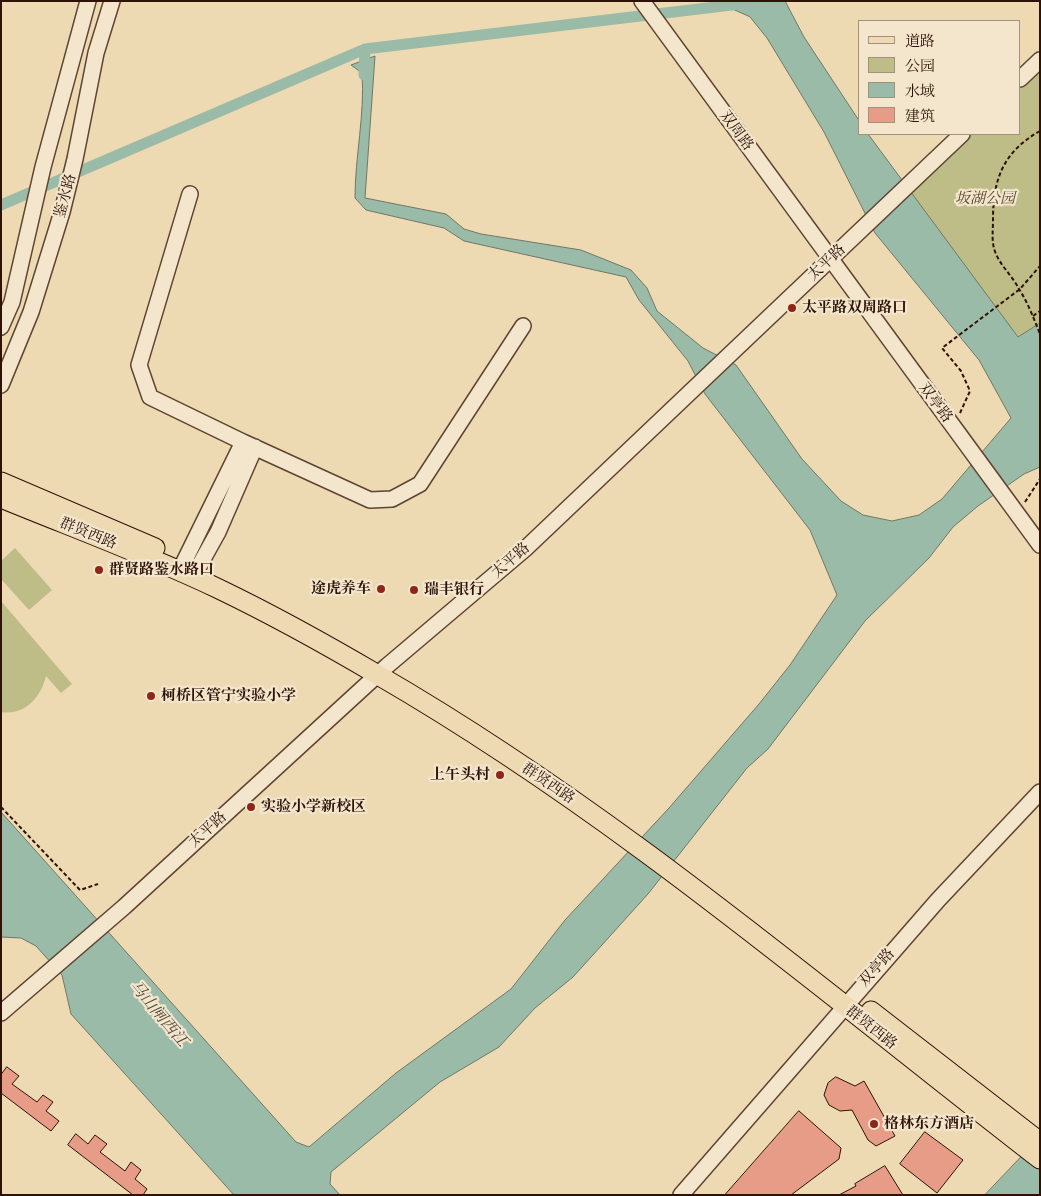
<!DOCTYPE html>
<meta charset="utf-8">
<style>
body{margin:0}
#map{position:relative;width:1041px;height:1196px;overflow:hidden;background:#edd9b2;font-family:"IM FELL French Canon","Noto Serif SC",serif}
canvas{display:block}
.frame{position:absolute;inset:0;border:2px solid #2e1206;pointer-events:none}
.legend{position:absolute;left:858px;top:20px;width:162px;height:115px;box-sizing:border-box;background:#f3e6cd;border:1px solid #a4917d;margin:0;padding:6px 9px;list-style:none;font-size:15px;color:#2e1206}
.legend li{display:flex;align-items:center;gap:10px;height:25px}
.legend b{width:25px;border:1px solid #a4917d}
</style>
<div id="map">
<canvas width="1041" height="1196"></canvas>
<div class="frame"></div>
<ul class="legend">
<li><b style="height:6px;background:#edd9b2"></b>道路</li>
<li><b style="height:14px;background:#bfbd87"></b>公园</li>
<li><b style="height:14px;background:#9abba7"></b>水域</li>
<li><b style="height:14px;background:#e69c87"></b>建筑</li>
</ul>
</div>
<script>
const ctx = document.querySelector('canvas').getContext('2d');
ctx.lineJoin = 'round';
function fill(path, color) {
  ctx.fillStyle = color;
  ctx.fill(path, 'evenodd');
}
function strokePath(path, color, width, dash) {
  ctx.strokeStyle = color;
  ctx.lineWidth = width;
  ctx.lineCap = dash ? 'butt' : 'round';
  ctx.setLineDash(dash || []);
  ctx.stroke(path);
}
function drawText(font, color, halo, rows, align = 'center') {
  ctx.font = font + ' "IM FELL French Canon","Noto Serif SC",serif';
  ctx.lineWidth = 4.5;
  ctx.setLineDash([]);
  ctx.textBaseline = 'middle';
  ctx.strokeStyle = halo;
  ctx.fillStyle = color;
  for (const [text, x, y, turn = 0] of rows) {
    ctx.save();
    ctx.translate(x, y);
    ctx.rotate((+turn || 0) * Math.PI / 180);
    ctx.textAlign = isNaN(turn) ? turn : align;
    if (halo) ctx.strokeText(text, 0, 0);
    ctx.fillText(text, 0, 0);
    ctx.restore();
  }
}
const green = new Path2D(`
 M1040 69V323L1018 337 910 193 972 134H1020V88Z
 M15 548 52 590 29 610 1 579V561Z
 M1 601 72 684 61 693 46 676C41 697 25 716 1 712Z`);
const water = new Path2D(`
 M715 1H785L804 37 860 122V134H868L1018 337 1040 323V467L1024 474 978 506 953 527 929 558 865 621 768 749 747 768 648 894 573 977 535 1008 499 1047 440 1082 331 1172 330 1184 340 1195H234L71 1014 62 975 36 946 21 938 1 937V812L296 1142 309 1147 396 1073 511 989 565 920 669 808 759 704 790 665 837 595 810 530 705 394 688 361 639 300 626 277 464 241 444 228 366 210 355 198C355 156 365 115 362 73L351 65 375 56 365 198 446 214 464 229 481 234 581 250 631 270 647 288 657 311 703 348 736 365 802 459 841 501 863 515 892 521 919 515 942 499 1011 418 979 360 875 233 824 132 767 38 750 17Z
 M1040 1137V1195H985Z`);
const canal = new Path2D(`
 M364 75 365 49
 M1 205 365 49 765 1`);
const building = new Path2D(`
 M7 1067 19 1076 12 1084 37 1102 43 1095 53 1102 46 1111 59 1121 51 1131 1 1093V1075Z
 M836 1077 855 1086 864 1081 895 1136 876 1146 868 1140 852 1110 840 1111 829 1105 824 1095 828 1083Z
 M799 1111 841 1148 839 1159 791 1195H725Z
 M925 1132 963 1160 937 1193 900 1164Z
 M76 1134 88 1144 95 1135 107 1144 100 1152 125 1171 131 1162 141 1170 135 1179 147 1189 143 1195H133L68 1145Z
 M885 1166 903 1195H839L856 1186 855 1184Z`);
const path = new Path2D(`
 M1040 131C1003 152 993 179 993 220 993 232 991 243 996 254 1001 266 1013 277 1019 289 1028 303 1034 319 1040 334
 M1033 316 1040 311
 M960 413 970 391 961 371 942 348 1020 289 1040 266
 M1025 502 1040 479
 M1 807 80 890 98 884`);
const minor = new Path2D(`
 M642 1 1040 545
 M1020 79 1040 60
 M190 194 139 365 150 397 243 442 370 500 392 499 420 484 523 326
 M1 327 12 302 43 167 88 1
 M1 385 31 312 62 212 75 159 96 53 112 1
 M184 562 243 442
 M198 568 218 532 255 447
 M1 1013 124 907 387 666 525 549 962 134
 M681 1195 938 900 1040 792`);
const major = new Path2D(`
 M1 482 155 548
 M1 498C74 528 148 555 219 589 273 615 327 645 378 675 615 812 824 992 1040 1159
 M871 1011 1040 1142`);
const markers = [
 [792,308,5,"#8f2418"],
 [99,570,5,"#8f2418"],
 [381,589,5,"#8f2418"],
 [414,590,5,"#8f2418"],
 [151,696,5,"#8f2418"],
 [500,775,5,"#8f2418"],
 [251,807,5,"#8f2418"],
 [874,1124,5,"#8f2418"]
];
const streetNames = [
 ["双周路",736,131,54],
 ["鉴水路",66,196,-75],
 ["太平路",827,263,-43],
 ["双亭路",935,403,53],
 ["群贤西路",88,534,22],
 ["太平路",511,561,-41],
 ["群贤西路",548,784,34],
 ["太平路",208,830,-42],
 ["双亭路",877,968,-48],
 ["群贤西路",871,1028,38]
];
const parkNames = [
 ["坂湖公园",985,199]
];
const poiNames = [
 ["太平路双周路口",802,308],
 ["群贤路鉴水路口",109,570],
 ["途虎养车",371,589,"right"],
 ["瑞丰银行",424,590],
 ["柯桥区管宁实验小学",161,696],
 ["上午头村",490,775,"right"],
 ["实验小学新校区",261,807],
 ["格林东方酒店",884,1124]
];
const waterNames = [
 ["马山闸西江",158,1014,50]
];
fill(green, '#bfbd87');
fill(water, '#9abba7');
strokePath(water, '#6f7767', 1);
strokePath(canal, '#9abba7', 11);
fill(building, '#e69c87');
strokePath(building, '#2e1206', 1);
strokePath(minor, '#5e4431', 18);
strokePath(major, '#2e1206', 21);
strokePath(path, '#2e1206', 2, [4, 2.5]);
strokePath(minor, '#f3e6cd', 15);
strokePath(major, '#edd9b2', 19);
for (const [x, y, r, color] of markers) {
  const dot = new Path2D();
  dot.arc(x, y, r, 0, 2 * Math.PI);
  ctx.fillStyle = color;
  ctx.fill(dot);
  strokePath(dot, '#f3e6cd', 2);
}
drawText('15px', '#2e1206', '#f3e6cd', streetNames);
drawText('italic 15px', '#5a452d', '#f3e6cd', parkNames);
drawText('bold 15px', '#2e1206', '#f3e6cd', poiNames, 'left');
drawText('italic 16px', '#544d3e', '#f3e6cd', waterNames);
</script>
